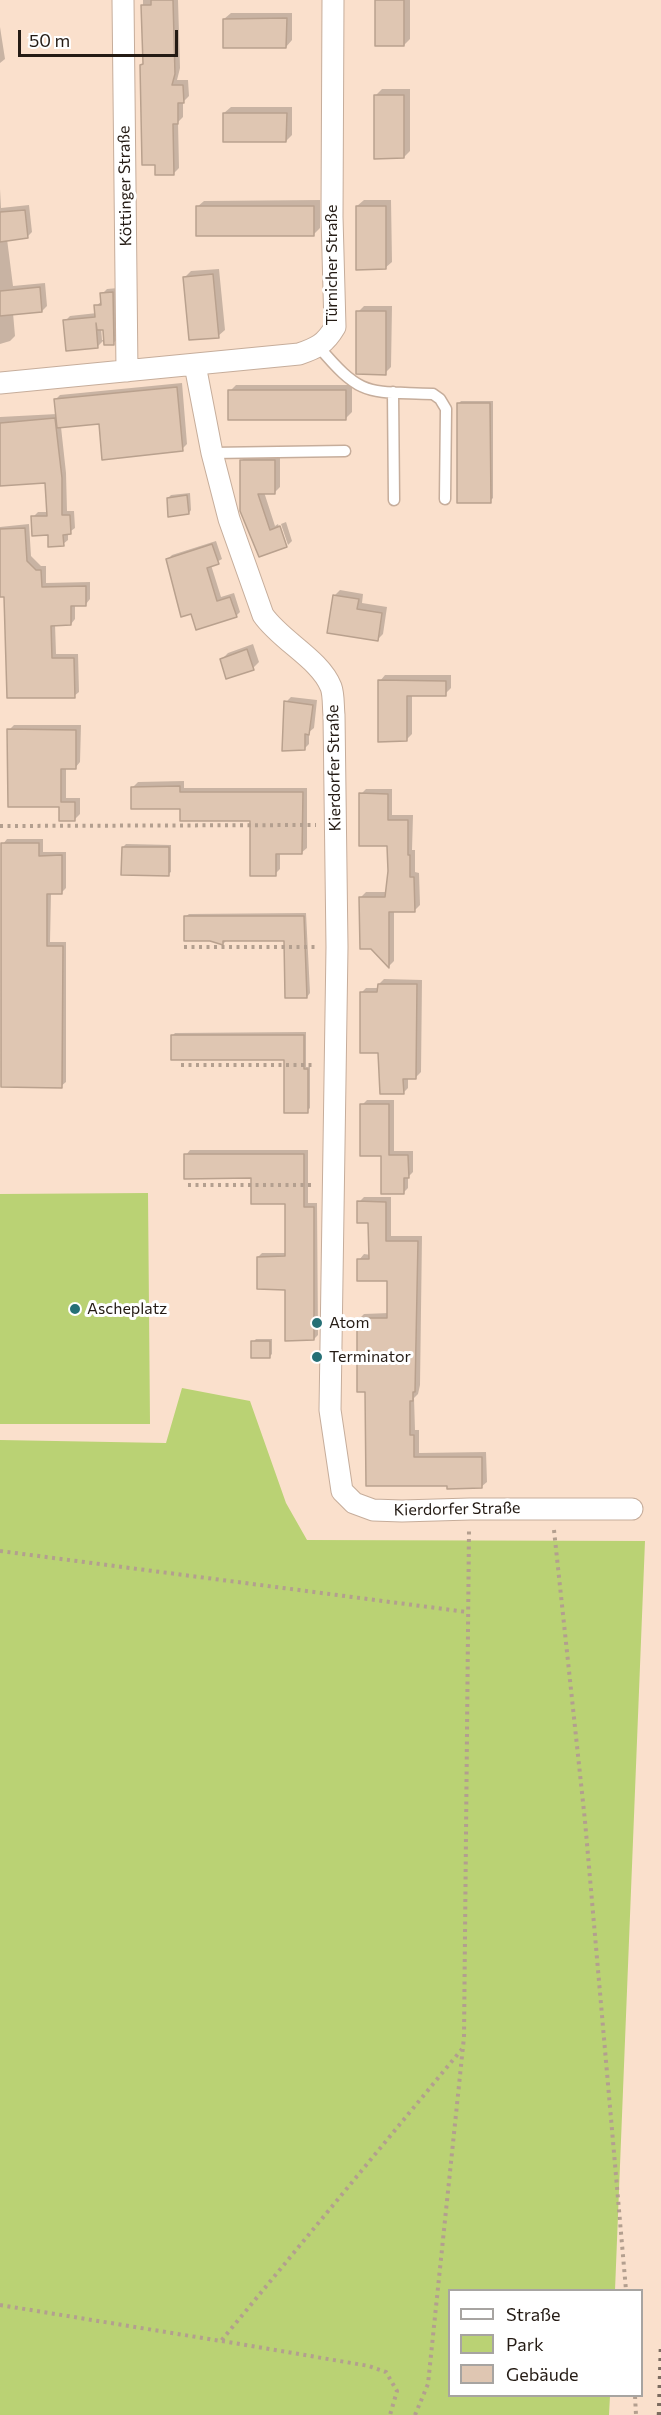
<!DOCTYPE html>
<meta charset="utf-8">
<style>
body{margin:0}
#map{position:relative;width:661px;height:2415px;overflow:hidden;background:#fae0cc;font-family:Commissioner,sans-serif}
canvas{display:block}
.legend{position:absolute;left:448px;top:2289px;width:195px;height:108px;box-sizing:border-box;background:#fff;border:2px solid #a7a4a1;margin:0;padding:8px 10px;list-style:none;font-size:18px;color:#241b14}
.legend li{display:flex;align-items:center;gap:12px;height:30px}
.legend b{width:30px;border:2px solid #a7a4a1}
.scale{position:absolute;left:18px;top:30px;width:160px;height:27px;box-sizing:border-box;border:3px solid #241b14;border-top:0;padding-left:8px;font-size:18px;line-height:21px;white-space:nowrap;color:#241b14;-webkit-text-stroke:4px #fff;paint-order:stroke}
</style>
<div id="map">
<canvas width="661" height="2415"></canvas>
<ul class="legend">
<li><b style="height:8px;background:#fff"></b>Straße</li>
<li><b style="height:16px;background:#bad274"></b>Park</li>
<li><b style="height:16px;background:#dfc6b2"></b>Gebäude</li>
</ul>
<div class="scale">50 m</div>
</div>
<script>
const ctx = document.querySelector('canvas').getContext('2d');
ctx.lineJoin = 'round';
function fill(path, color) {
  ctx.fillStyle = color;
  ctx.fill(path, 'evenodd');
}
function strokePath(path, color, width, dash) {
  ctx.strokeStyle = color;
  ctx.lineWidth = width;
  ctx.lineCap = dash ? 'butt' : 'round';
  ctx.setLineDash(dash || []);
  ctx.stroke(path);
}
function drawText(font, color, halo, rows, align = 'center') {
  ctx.font = font + ' Commissioner,sans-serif';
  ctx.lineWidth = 6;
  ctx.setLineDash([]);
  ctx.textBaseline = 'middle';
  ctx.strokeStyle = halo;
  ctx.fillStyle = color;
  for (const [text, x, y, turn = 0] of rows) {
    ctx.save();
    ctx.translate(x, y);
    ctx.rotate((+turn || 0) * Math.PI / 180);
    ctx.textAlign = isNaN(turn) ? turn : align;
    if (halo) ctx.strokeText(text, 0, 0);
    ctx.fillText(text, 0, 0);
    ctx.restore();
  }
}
const green = new Path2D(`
 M148 1193 150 1424H0V1194Z
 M182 1388 250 1401 286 1503 307 1540 645 1541 615 2290H450V2396H610L609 2415H0V1440L166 1443Z`);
const shadow = new Path2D(`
 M143 0H178L180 68 177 80H188L189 96 183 102V117L178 122 179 168 174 173 157 163H144Z
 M376 0H410V39L404 45Z
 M231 13H292V40L286 47 224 19Z
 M0 27 5 59 0 63Z
 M382 89H410V151L404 157 376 95Z
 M231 107H292V135L286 141 224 113Z
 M0 189 1 208 29 205 32 232 27 237 7 239 13 286 45 283 47 306 42 311 13 313 15 336 10 341 0 344Z
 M320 200V228L314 234 197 207 204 201Z
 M364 200H391L392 262 385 268 357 206Z
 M219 269 225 330 218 336 185 277 191 271Z
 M118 288V339L113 343 104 328H101L102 340H104L97 347 65 321 70 316 97 313 96 306 102 301V294L107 289Z
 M364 306H392L391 367 385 373 358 312Z
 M182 383 187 444 182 449 101 423 61 427 66 473 67 511H74L75 528 68 533V540L63 544 33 517 38 512H48L46 481 0 484V417L57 414 55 400 60 395Z
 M236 385H352V412L346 418 230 391Z
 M461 401H493V498L490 501 458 404Z
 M247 455H280V487L275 492H264L275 526 278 524 285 545H287L260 555 241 461Z
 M190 493 191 510 189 513 168 498 171 495Z
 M286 522 292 541 288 545 281 524Z
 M29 524 31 556 41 566H46V583L90 582V599L86 604H75V619L71 624H55L56 654H78L79 692 74 696 6 596H0V527Z
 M216 541 222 559 211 565 221 597 234 593 240 612 236 616 192 612 168 559 172 555Z
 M340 590 363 594 362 603 387 607 383 634 377 640 334 596Z
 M253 644 259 662 253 668 222 659 228 653Z
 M385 675H451V688L445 694 412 695V734L406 740 380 681Z
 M291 697 317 700 314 728 309 732V744L304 749 286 702Z
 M14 725H81L80 762 75 768 66 767V798H80V814L75 819 60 806 9 730Z
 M184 781V788H307V848L301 853 280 852V869L275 874 251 820 181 807 133 787 138 782Z
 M366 789H392V815H413L412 850H415V872L419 873 420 905 414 911H394V961L389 966 361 897 366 892H387L389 871 388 844 361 794Z
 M7 839H43V852H66V888L61 893H51L50 942H66V1082L61 1086 3 844Z
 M126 844 171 845V872L168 874 123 847Z
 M306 913 310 993 307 997 286 939 227 940 223 944 210 940 185 917 189 914Z
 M384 979 422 980 421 1072 416 1077 408 1078V1088L403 1093 380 1051 361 993 366 988H379V984Z
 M306 1032V1067H310V1108L307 1111 286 1058 172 1036 175 1033Z
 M367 1100H394V1151H413V1172L408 1177V1188L403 1193 362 1105Z
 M190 1150H308V1203H317L318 1335 314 1339 286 1288 258 1257 262 1253H286V1203L253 1177 186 1155Z
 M364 1197H391V1236H422L420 1385 418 1394 414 1398 415 1430H419V1453L486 1452 487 1482 481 1487 448 1484 368 1485 366 1391 359 1319 364 1314 389 1313 388 1280 359 1260 364 1254 371 1255 370 1221 359 1202Z
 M256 1339H272V1354L269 1357 253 1342Z`);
const building = new Path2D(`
 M151 0H173L175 74 172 85H183L184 103H178V124H173L174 175H155V165H142L140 65 143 64 141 5H151Z
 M375 0H404V46H375Z
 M287 18 286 48H223V19Z
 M374 95H404V158L374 159Z
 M223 113H287L286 142H223Z
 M196 206H314V236H196Z
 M356 206H386V269L356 270Z
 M25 210 28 238 0 242V212Z
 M213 274 219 338 189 340 183 277Z
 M40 287 42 312 0 316V291Z
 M113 292 114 345H104L103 330H97L96 323 98 348 66 351 63 320 95 317 94 305H101L100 293Z
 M356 311H386V375L356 374Z
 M177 387 183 451 102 460 99 424 57 428 54 399Z
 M228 390H346V420H228Z
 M457 403H490L491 503H457Z
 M55 418 62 478V515H70L71 534 63 535 64 546 48 547V535L32 536 31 516H47L45 483 0 486V423Z
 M240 460H275V494H258L270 530 280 526 287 547 259 557 240 511Z
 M187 495 189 514 168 517 167 498Z
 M25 528 27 561 36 570H41L42 587 86 586V606H71V625L51 626 52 658H74L75 698H7L4 597H0V529Z
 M212 544 219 564 207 568 217 601 230 597 237 617 196 630 191 614 181 617 166 559Z
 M333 595 359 599 357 609 382 613 378 641 327 633Z
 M247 649 254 670 226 679 220 659Z
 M378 680 446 681V696H407V741L378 742Z
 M284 701 313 705 309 735 305 734V750L282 751Z
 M7 729 76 730V769H61V802H75V821H59V807H8Z
 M180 786V792H303L302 854H276V876H250V821H180V809H131V787Z
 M359 793 388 794V820H408V855H410V877H414L415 912H389V968L371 949H360L359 897H385L388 871 387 846H359Z
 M1 843H39V856L62 855V894H47V946H63L62 1088 1 1087Z
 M122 847H169V876L121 875Z
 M184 916H304L307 998H285L284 941H223V945L210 941H184Z
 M378 984H417L416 1079H403L404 1094H380L378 1053H360V992H377Z
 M171 1035H304V1069H308V1113H284V1060H171Z
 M360 1104H389V1155H408L409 1178H404V1194H381V1156H360Z
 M184 1154H304V1207H314V1340L285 1341V1290L257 1289V1257L285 1256V1204H251V1178L184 1179Z
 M357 1201 386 1202V1241H418L415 1392H413V1401H410V1435H414V1457H482V1488L447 1489V1486H366L365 1392H357V1318H387V1281H357V1259H369L368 1223H357Z
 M251 1341H270V1358H251Z`);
const path = new Path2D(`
 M0 826 316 825
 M184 947H319
 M181 1065H315
 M188 1185H313
 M554 1530 585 1821 626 2290
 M0 1551 467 1612
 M0 2305 221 2341 462 2049
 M222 2341 369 2366 386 2372 397 2391 390 2415
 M635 2396 636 2415
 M415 2415 428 2384 464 2037 469 1529`);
const service = new Path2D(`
 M319 347C363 399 368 391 433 394L440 399 446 409 445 499
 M393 392 394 500
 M212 453 345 451`);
const minor = new Path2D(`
 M123 0 127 371
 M195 365 212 453 229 519 263 615C281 641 320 659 331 687 334 695 333 707 334 715L337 947 330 1410 342 1491 354 1503 373 1510 402 1511 470 1509H632
 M0 383 299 354C317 348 325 344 335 327L332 217 333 0`);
const rail = new Path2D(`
 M659 2415 661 2347`);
const markers = [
 [75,1309,6,"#257076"],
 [317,1323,6,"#257076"],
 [317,1357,6,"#257076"]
];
const streetNames = [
 ["Köttinger Straße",125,186,-91],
 ["Türnicher Straße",332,265,-90],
 ["Kierdorfer Straße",334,768,-91],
 ["Kierdorfer Straße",457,1509,-1]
];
const poiNames = [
 ["Ascheplatz",87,1309],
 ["Atom",329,1323],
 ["Terminator",329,1357]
];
fill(green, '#bad274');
fill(shadow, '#0003');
fill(building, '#dfc6b2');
strokePath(building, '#b9a18e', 1.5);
strokePath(service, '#c6ad9b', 13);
strokePath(minor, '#c6ad9b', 23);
strokePath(path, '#b39f8f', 4, [3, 4.5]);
strokePath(service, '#fff', 10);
strokePath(minor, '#fff', 21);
strokePath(rail, '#7c6c60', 4.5, [3, 6]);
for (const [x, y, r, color] of markers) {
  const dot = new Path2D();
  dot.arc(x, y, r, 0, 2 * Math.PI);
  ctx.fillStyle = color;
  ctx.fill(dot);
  strokePath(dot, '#fff', 2);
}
drawText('16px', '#241b14', '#fff', streetNames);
drawText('16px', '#241b14', '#fff', poiNames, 'left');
</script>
